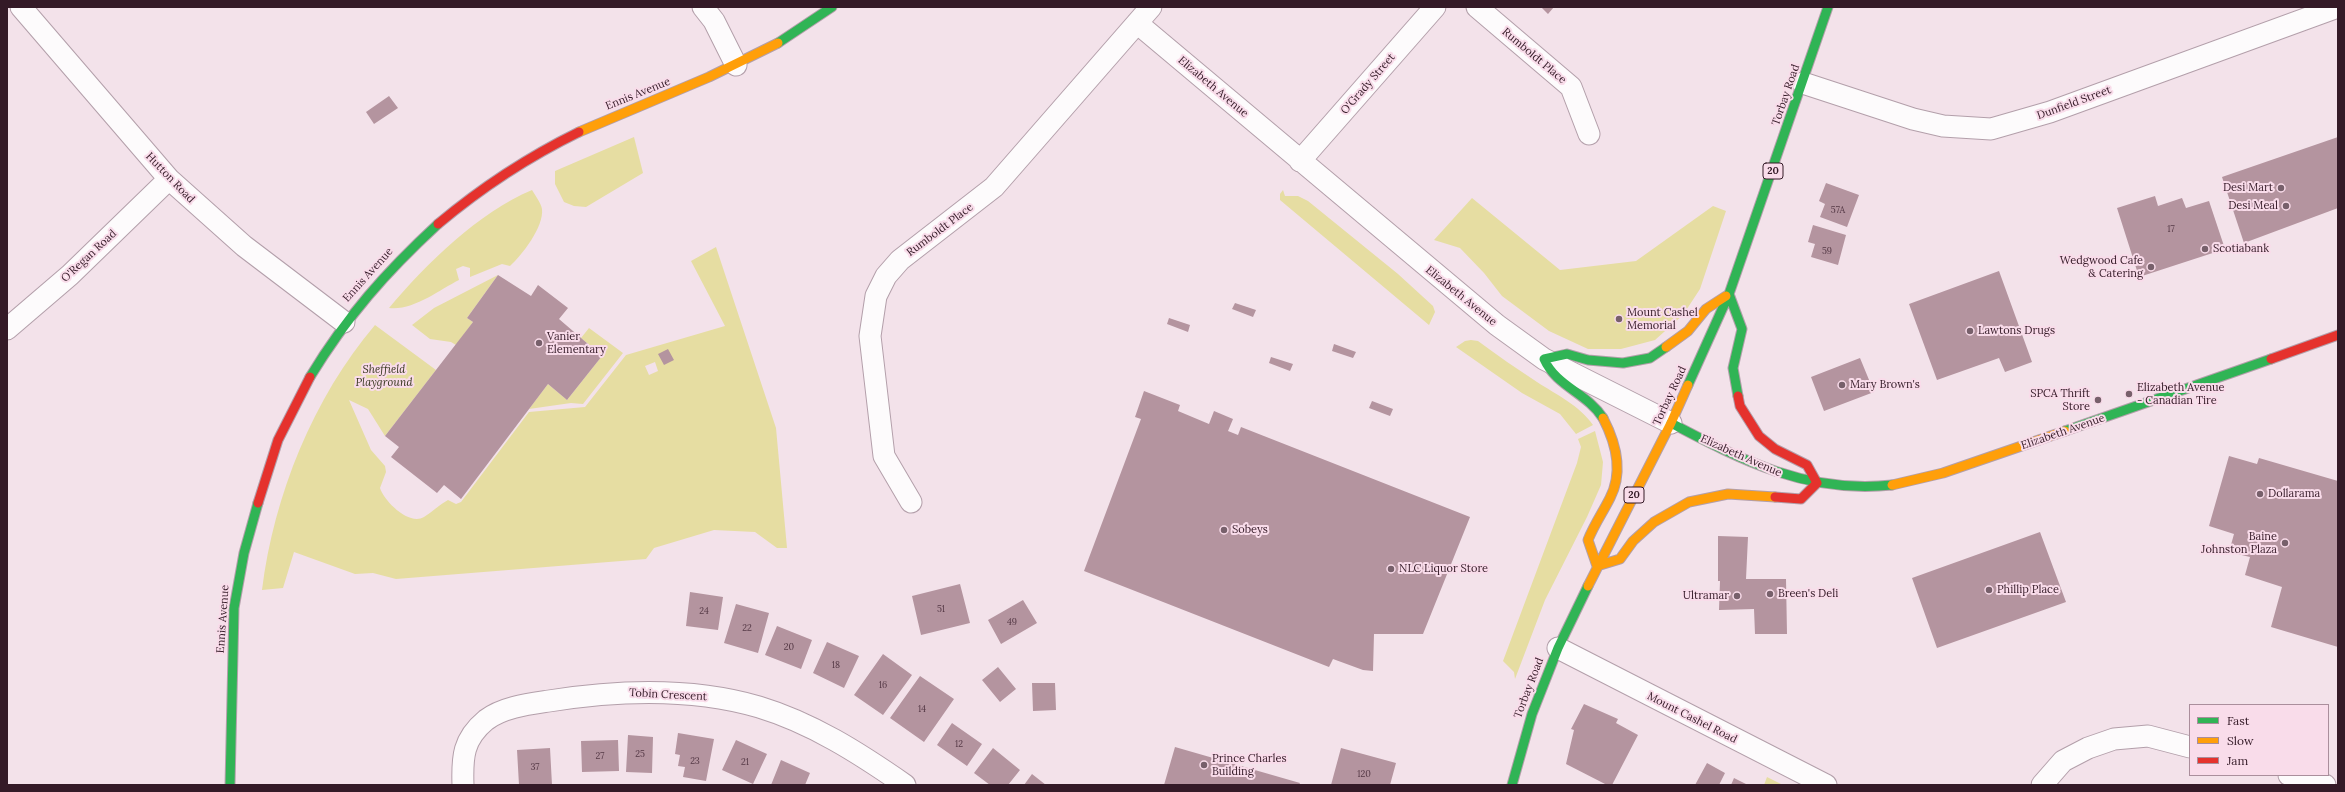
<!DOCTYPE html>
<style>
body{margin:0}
#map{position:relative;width:2345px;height:792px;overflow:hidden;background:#f3e2ea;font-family:Lora,serif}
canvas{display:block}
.frame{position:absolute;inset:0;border:8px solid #341a27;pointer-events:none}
.legend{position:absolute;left:2189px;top:704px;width:140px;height:72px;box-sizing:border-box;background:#f9dcea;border:1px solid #aa8e9c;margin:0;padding:5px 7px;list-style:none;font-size:12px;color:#341a27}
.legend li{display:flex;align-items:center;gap:8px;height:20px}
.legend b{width:20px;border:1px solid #aa8e9c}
</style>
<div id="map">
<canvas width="2345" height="792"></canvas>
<div class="frame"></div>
<ul class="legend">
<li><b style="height:5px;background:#30b455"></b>Fast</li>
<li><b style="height:5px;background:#ff9f0a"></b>Slow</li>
<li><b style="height:5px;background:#e5322d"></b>Jam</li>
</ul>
</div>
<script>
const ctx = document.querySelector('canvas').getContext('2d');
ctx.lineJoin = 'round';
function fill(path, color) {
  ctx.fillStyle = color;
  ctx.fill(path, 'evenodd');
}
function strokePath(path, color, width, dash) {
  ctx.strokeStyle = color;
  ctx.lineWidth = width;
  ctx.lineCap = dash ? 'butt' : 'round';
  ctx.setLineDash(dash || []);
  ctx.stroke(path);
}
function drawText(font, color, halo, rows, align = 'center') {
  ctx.font = font + ' Lora,serif';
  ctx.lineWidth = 4;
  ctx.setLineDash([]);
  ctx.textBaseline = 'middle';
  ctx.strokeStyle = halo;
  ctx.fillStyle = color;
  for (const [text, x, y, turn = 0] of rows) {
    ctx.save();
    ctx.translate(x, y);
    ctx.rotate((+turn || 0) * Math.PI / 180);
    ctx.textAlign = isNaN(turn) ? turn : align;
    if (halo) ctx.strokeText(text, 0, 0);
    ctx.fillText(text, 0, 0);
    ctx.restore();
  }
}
const green = new Path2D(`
 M634 137 643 173 586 207 574 206 564 202 555 184V171Z
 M532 190C535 195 541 203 542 209 544 227 522 255 510 266L502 264 470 277V268L463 266 456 269 459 280C439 290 413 311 389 308 427 263 478 213 532 190Z
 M1283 190 1285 196H1298L1308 201 1398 274 1433 306 1435 312 1429 325 1280 200V194Z
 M1472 198 1560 270 1636 261 1713 206 1726 211 1700 289 1683 315 1655 340 1621 349H1588L1549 331 1502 296 1484 273 1460 248 1434 240Z
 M716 247 776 428 787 548H777L755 532 714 530 654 548 646 559 396 579 373 573 355 574 294 552 283 588 262 590C274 495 313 398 375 325L436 370 385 436 368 409 349 400 371 450 385 466 386 472 380 488C384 501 409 526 424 517 432 512 439 505 448 500L456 504 461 502 529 412 585 407 626 355 725 326 691 261ZM655 362 658 371 649 375 645 366Z
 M498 275 467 318 473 322 456 345 451 342 430 339 412 325 434 308Z
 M589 328 623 353 583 404 571 403 529 409 548 384 567 400 602 356 581 338Z
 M1471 340 1478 341C1497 355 1517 369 1537 382 1557 395 1579 405 1593 425L1576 434 1560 414 1522 393 1456 347 1465 341Z
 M1595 431 1603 462 1601 485 1587 517 1545 600 1515 679 1514 672 1503 661 1577 463 1581 447 1578 439Z
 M1767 777 1783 785H1764Z`);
const building = new Path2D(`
 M1541 7H1554L1548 14Z
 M389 96 398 108 374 124 366 112Z
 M2338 137V208L2244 243 2222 177Z
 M1826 183 1859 195 1847 227 1820 217 1825 204 1819 201Z
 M2155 196 2158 206 2182 198 2186 208 2209 201 2225 249 2139 277 2117 208Z
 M1813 225 1846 235 1838 265 1811 257 1815 244 1808 242Z
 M1999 271 2032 362 2005 372 1999 358 1937 380 1909 304Z
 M498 275 531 296 538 285 568 308 559 319 602 356 567 400 548 384 461 499 444 485 437 493 391 457 399 447 385 436 473 322 467 318Z
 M1235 303 1256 310 1253 317 1232 309Z
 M1169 318 1190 325 1188 332 1167 324Z
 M1334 344 1356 352 1353 358 1332 351Z
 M668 349 674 360 664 365 658 354Z
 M1271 357 1293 364 1290 371 1269 363Z
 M1860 358 1874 392 1824 411 1811 377Z
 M1144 391 1180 405 1178 411 1209 424 1214 411 1233 419 1228 431 1238 435 1241 427 1470 517 1423 634H1374L1373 671 1363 670 1333 659 1329 667 1084 571 1141 419 1135 417Z
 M1372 401 1393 409 1390 416 1369 408Z
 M2229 456 2257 464 2259 458 2338 481V647L2271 627 2282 587 2245 575 2250 557 2229 552 2234 534 2209 526Z
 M2040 532 2066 602 1937 648 1912 578Z
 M1718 536 1748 537 1746 579H1786L1787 634H1755L1754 609 1719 610 1720 581H1718Z
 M960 584 970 623 921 635 912 596Z
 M690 592 723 597 718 630 686 626Z
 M1023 600 1037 623 1001 644 988 620Z
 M736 604 769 613 758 653 724 643Z
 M777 626 812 640 801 669 765 655Z
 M827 642 859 656 844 688 813 673Z
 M883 654 912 675 883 715 854 695Z
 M998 667 1016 689 1000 702 982 680Z
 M920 676 954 699 924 742 890 718Z
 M1032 683H1055L1056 710 1033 711Z
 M1584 704 1618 719 1616 723 1638 735 1612 785H1607L1566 764 1574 730 1571 729Z
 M952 723 982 744 967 766 937 745Z
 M678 733 714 739 706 781 683 777 685 767 678 766 680 755 675 754Z
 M628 735 653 737 652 773 626 772Z
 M618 740 619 771 582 772 581 741Z
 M736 740 767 754 753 784 722 770Z
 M1175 747 1300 783 1299 785H1164Z
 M550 748 552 785H519L517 750Z
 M993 748 1020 770 1008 785H990L974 773Z
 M1341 748 1396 763 1390 785H1331Z
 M781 760 810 773 805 785H771Z
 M1707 763 1725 773 1719 785H1695Z
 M1032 774 1046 785H1024Z
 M1734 778 1748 785H1731Z`);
const street = new Path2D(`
 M21 7 169 179 244 246 344 322
 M703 7 714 21 736 65
 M1477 7 1571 87 1589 134
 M1137 23 1497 325 1544 359 1671 423
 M1803 83 1913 119 1943 126 1991 129 2050 112 2338 7
 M1300 161 1435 7
 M7 329 70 275 169 179
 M911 502 884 456 870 336 876 296 886 276 900 260 994 187 1151 7
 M1558 648 1826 785
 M2289 775 2325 785
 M463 785C462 757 463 739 486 720 503 707 529 704 549 701 618 690 691 687 759 707 812 723 859 753 905 785
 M2042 785 2063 761 2088 748 2114 739 2148 736 2190 747`);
const fast = new Path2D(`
 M778 43 832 7
 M1729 294 1742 329 1733 368 1738 396
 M310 377C347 316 386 272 438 224
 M1688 385 1729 294 1828 7
 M1603 418C1587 393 1556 386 1544 359L1567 354 1588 360 1623 363 1650 358 1666 347
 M1671 423C1743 461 1808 494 1892 485
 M2065 431 2271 359
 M230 785 234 608 244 553 258 503
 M1512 785 1532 714 1558 648 1588 586`);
const slow = new Path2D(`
 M579 132 709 77 778 43
 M1666 347 1688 331 1706 309 1726 296
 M1892 485 1943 473 2065 431
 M1597 566 1620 559 1633 541 1654 522 1689 502 1728 494 1775 497
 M1597 566 1588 540C1594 525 1603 512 1610 498 1624 471 1616 443 1603 418
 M1588 586 1671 423 1688 385`);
const jam = new Path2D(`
 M438 224C481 188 528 157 579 132
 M2271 359 2338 335
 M1738 396 1740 406 1759 436 1775 449 1807 465 1817 483 1801 499 1775 497
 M258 503 278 440 310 377`);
const markers = [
 [2281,188,4,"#77606b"],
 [2286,206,4,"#77606b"],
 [2205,249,4,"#77606b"],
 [2151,267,4,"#77606b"],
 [1619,319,4,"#77606b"],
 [1970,331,4,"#77606b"],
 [539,343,4,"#77606b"],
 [1842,385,4,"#77606b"],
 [2129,394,4,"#77606b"],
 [2098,400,4,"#77606b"],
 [2260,494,4,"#77606b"],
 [1224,530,4,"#77606b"],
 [2285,543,4,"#77606b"],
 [1391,569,4,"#77606b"],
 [1989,590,4,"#77606b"],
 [1770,594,4,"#77606b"],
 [1737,596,4,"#77606b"],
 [1204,765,4,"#77606b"]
];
const numberNames = [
 ["57A",1838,210],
 ["17",2171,229],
 ["59",1827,251],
 ["51",941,609],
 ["24",704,611],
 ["49",1012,622],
 ["22",747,628],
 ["20",789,647],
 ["18",836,665],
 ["16",883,685],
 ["14",922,709],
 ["12",959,744],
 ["25",640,754],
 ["27",600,756],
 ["23",695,761],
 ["21",745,762],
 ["37",535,767],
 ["120",1364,774]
];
const shields = [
 [1773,171,20],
 [1634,495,20]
];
const shieldNames = [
 ["20",1773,171],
 ["20",1634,495]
];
const streetNames = [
 ["Rumboldt Place",1534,56,40],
 ["O'Grady Street",1368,84,-49],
 ["Elizabeth Avenue",1213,87,40],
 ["Ennis Avenue",638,94,-22],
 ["Torbay Road",1786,95,-71],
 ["Dunfield Street",2074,103,-20],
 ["Hutton Road",170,178,46],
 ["Rumboldt Place",940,230,-37],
 ["O'Regan Road",89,256,-43],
 ["Ennis Avenue",368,275,-48],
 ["Elizabeth Avenue",1461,296,39],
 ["Torbay Road",1670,396,-65],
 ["Elizabeth Avenue",2063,432,-19],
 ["Elizabeth Avenue",1741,456,24],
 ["Ennis Avenue",223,619,-86],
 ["Torbay Road",1529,688,-69],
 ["Tobin Crescent",668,695,3],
 ["Mount Cashel Road",1692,718,27]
];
const poiNames = [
 ["Desi Mart",2273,188,"right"],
 ["Desi Meal",2278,206,"right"],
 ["Scotiabank",2213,249],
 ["Wedgwood Cafe",2143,261,"right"],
 ["& Catering",2143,274,"right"],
 ["Mount Cashel",1627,313],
 ["Memorial",1627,326],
 ["Lawtons Drugs",1978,331],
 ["Vanier",547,337],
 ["Elementary",547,350],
 ["Mary Brown's",1850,385],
 ["Elizabeth Avenue",2137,388],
 ["- Canadian Tire",2137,401],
 ["SPCA Thrift",2090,394,"right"],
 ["Store",2090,407,"right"],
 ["Dollarama",2268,494],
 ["Sobeys",1232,530],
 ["Baine",2277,537,"right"],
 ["Johnston Plaza",2277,550,"right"],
 ["NLC Liquor Store",1399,569],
 ["Phillip Place",1997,590],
 ["Breen's Deli",1778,594],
 ["Ultramar",1729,596,"right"],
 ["Prince Charles",1212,759],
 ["Building",1212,772]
];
const parkNames = [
 ["Sheffield",384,370],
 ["Playground",384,383]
];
fill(green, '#e6dda2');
fill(building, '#b4949f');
strokePath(street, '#b39faa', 23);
strokePath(fast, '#b39faa', 11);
strokePath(slow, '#b39faa', 11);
strokePath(jam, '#b39faa', 11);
strokePath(street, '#fdfbfc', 21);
strokePath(fast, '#30b455', 9);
strokePath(slow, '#ff9f0a', 9);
strokePath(jam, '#e5322d', 9);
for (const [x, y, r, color] of markers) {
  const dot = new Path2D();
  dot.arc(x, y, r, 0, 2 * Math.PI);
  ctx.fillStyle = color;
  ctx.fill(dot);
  strokePath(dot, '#f9dcea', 1.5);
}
drawText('9px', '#543845', null, numberNames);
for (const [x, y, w] of shields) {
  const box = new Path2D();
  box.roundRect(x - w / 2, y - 8, w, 16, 3);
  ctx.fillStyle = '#f9dcea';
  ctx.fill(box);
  strokePath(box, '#341a27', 1);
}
drawText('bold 10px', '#341a27', null, shieldNames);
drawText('11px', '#341a27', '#f9dcea', streetNames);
drawText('11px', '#341a27', '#f9dcea', poiNames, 'left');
drawText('italic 11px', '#36361e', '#f9dcea', parkNames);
</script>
